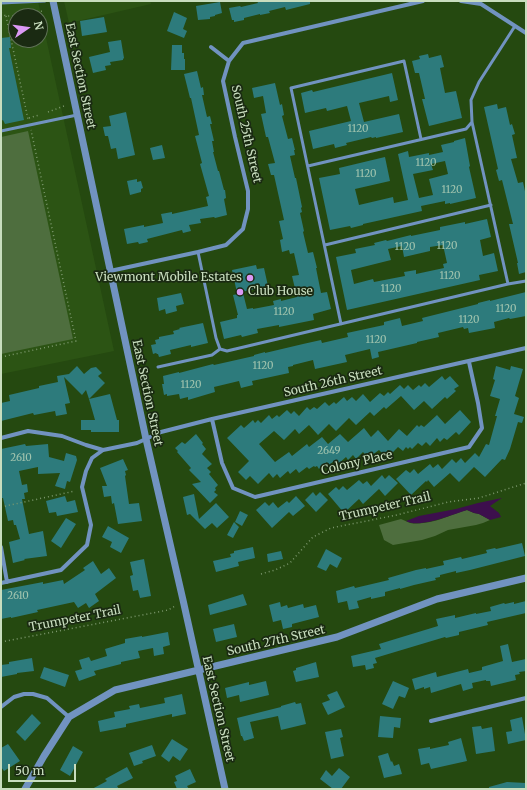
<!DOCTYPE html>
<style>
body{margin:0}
#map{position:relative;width:527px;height:790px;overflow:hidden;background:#254910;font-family:Merriweather,serif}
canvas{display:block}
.frame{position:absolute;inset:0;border:2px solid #c8ddbe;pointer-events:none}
.north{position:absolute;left:8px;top:8px;width:40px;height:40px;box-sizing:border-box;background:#1a2a12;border:1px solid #607257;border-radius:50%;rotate:77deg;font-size:11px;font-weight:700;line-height:16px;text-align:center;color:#c8ddbe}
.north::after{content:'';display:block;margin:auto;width:14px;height:18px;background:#db99f5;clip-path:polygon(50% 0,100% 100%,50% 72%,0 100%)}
.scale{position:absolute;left:8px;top:764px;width:68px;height:18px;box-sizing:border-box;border:2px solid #c8ddbe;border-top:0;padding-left:5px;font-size:12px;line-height:14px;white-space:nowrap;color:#c8ddbe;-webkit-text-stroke:3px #1a2a12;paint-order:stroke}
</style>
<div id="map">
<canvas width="527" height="790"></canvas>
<div class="frame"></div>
<div class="north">N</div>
<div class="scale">50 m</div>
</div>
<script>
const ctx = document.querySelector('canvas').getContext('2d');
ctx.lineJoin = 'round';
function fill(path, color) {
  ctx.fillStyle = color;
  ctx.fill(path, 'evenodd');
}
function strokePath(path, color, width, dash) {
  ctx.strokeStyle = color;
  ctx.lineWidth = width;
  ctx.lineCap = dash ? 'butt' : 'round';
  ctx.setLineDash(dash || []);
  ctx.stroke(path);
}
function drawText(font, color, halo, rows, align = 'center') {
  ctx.font = font + ' Merriweather,serif';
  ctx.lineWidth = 3.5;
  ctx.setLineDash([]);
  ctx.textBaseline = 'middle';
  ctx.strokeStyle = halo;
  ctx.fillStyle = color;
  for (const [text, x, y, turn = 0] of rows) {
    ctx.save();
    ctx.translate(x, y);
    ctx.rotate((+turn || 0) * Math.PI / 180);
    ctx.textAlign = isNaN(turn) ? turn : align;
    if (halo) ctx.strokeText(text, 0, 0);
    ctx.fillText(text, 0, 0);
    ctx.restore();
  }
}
const built = new Path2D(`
 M1 1H38L114 351 1 374ZM16 16H40V40H16Z
 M64 1H150L151 4 69 23Z`);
const green = new Path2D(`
 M28 131 73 339 1 354V137Z
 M467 510 474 513 479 514 490 520 483 523 476 525 448 530 435 536 422 540 393 545 384 540 379 525 401 519C404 520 407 522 410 523 430 526 449 515 467 510Z`);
const water = new Path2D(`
 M502 498 490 506 499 513 501 517 490 520 479 514 474 513 467 510C453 514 420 529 406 521L419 516 456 509 478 503Z`);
const building = new Path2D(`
 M257 1H310V4L286 10 285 7 269 11 270 13 260 15V14L244 18V20L234 22V20H232L229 8 240 6 241 7 258 3Z
 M220 2 222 13 215 15V16L210 17V19L198 20 196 6Z
 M174 12 187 18 183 29 187 31 184 38 167 31Z
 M104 17 107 32 82 36 80 21Z
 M10 37 11 48H9L24 120 5 124 3 120 1 121V38Z
 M121 40 124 58 123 59V60L110 62 111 65 105 66 106 70 93 73 89 57 110 52 108 42Z
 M172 45H182V53H184V59H185V70H171Z
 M428 54 429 58 441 55 444 67 440 68 445 93 456 91 462 118 429 126 422 99H425L419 73H415L412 61 420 59 419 56Z
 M197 71 201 88 203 87 204 95H202L207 117 210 116 212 124H210L214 141H212L214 152H213L218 171H219L224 190H225L226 198 224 199 227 215 215 218 214 217 200 219 201 223 189 225 191 231 183 233 182 230 147 239 148 242 139 244 138 242 127 244 124 229 144 225V227L163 223 161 214 172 212V214L208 206 206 197 209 196 200 164 202 163 195 136 199 135 191 98H190L184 74Z
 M392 73 398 100 390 102 389 96 359 103 364 122 399 114 403 132 376 138V137L372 138 371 137 346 143 347 145 335 148 334 144 313 149 309 131 351 121 347 106 327 111 326 108 305 113 301 93 312 90 313 92Z
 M275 83 280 105 282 104 284 115 282 116 288 139 292 138 295 150H294L295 155 290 156 295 178H296L302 207 301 208 302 212 300 213 304 231 303 232 308 253 313 252 317 268H316L321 293 327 292 331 309 313 314 314 320 279 327V325L257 329 258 333 242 337 241 335 224 339 220 322 237 318V315H238L233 295 243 293 247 309 253 308V309L274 305 273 301 281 299V301L297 297 292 276 299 275 294 253 290 254 289 250 282 252 280 240 283 239 279 221 284 220 274 175H271L268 164 275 163 268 137H266L261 114 266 113 263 96 254 98 252 88Z
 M497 104 498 109 506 107 510 125 512 124 515 134 512 135 517 158 511 159 518 183 523 182 526 196V272L519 274 517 263H518L509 224H513L502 180 499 181 496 170 498 169 484 107Z
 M126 112 135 155 118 159 116 148 111 149 108 136H105L103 127 111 126 109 116Z
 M465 138 470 166 469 167 476 198 450 204V203L445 204V201L421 206 422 211 363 224V225L351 228 350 226 330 230 319 178 340 174 339 168 385 157 390 181 355 189 359 205 393 197 394 203 408 200 398 154 408 151 409 157 429 153V155L443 152 441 145 454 142V141ZM445 161 448 174 429 179 433 195 419 198 413 174 433 170 431 164Z
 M162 145 165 158 153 160 150 148Z
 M137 179V182L141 181 143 188 141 189V192L130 195 127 181Z
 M487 219 491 237 480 240 483 256 494 253 498 271 479 275 480 280 347 310 336 257 356 253 355 249 375 245 374 243 386 240 387 241 411 235V236L440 230V227L465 222V224ZM443 245 447 263 443 264 444 268 416 274V270L404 272 405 276 374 282 373 279 354 284 351 270 391 260 388 249 402 246 404 257 430 251V247Z
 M256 265 257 269 264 268 268 286 237 293 232 270Z
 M526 292V316L510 319 509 318 494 322 495 328 469 333 468 328 464 329 463 327 438 333 439 337 417 342V343L378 352 379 357 372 359 370 349 345 355 347 362 315 369 313 360 293 365V366L288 367 289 373 252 381 253 385 241 388 239 381 214 387 215 392 188 400V397L180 399 179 394 167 396V394L164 395 162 384H164L163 376 179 372V373L213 364 214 365 254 356V355L265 352V353L303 344 321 340 322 343 348 337 347 333 384 325V322L400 318 402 326 423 321 422 318 478 304V303L490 300V301Z
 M181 293 184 304 176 306 177 311 166 314 165 309 159 311 157 298Z
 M203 323 208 343 191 347V345L170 350 171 354 159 357 158 354H157L156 353 153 354 151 345 156 344 155 340 159 339V337L174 334 173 331 180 329 179 328Z
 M77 366 84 374 91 368 96 367 102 373 98 376 105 383 89 399 86 390 82 395 64 377 70 403 65 404 67 414 56 416 55 411 34 415 33 413 1 421V403L10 401 9 395 39 388V386L58 382 57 376 69 374Z
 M496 366 510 370 511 366 523 369 515 396 519 398 514 414 524 417 522 423 518 422 510 449 505 460 502 459 485 477 474 467 459 482 450 473 434 487 428 480 427 482 426 481 411 495 396 479 406 470 410 473 414 469 418 474 430 464 433 468 438 464 442 469 452 459 456 463 461 458 465 463 475 453 479 457 486 444 489 445 497 416H495L500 399 490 396 495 380 493 379Z
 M442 376 445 380 450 376 459 386 454 389 456 391 447 399 445 397 432 409 424 401 414 410 401 396 386 409 384 407 374 416 370 412 356 425 349 418 336 431 329 424 318 435 309 425 299 434 295 429 284 440 274 431 259 444 275 462 289 452 292 456 307 444 309 447 322 437 328 444 340 434 348 442 364 428 371 437 378 430 388 441 399 429 407 436 417 425 419 427 421 425 424 427 437 415 445 424 460 410 471 422 459 435 456 432 447 440 444 438 440 442 437 438 430 446 426 442 422 446 418 443 412 449 410 447 408 449 406 447 403 451 398 447 392 453 388 450 384 455 379 450 368 458 363 452 356 459 353 455 348 460 346 457 337 465 334 461 329 465 327 462 319 469 317 466 315 467 314 466 309 469 307 467 299 473 296 469 290 474 288 471 280 478 277 474 273 478 269 473 258 484 250 476 246 480 238 472 249 461 227 438 241 425 244 428 253 420 255 423 258 420 261 423 269 415 272 419 277 415 279 417 287 410 291 414 294 411 299 416 307 407 310 410 314 407 317 409 325 402 329 406 334 402 336 404 344 397 347 401 352 397 356 401 363 394 370 402 380 393 384 396 388 392 390 394 400 385 404 389 408 385 413 390 419 385 421 387 425 383 429 387Z
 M110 394 117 420H119V432H91V430H81V420H95L89 399Z
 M196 434 203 443 202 444 206 449 202 454 212 464 207 468 211 472 209 474 218 485 215 488 216 490 214 492 218 495 210 503 192 484 201 482 189 470 191 468 177 452 178 451 175 448 182 442 185 444Z
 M25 444 26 446 48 444 49 457 64 461 66 453 76 456 77 460 70 482 67 481 65 489 55 486 60 473 38 474V467L19 471 22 485 27 484 28 492 24 493 25 499H22L29 534 43 531 47 556 24 559 25 560 13 563 9 542 20 539 16 525H14L13 520 8 521 3 498H1V449Z
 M123 459 128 470 125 471 126 475 125 476 129 504 139 503 142 521 118 524 114 503 112 504 111 496 104 497 102 486H107L100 468Z
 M382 475 385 479 389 475 398 483 385 496 379 489 363 504 359 499 344 513 328 494 336 487 339 490 343 486 347 490 359 480 363 484 367 481 371 486Z
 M313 492 316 496 320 492 328 500 316 512 305 500Z
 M194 494 199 519 216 503 229 517 217 528 212 523 205 529 190 514 187 515 183 497Z
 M65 496 67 502 75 500 78 512 57 516 56 512 49 513 46 501Z
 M296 496 305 506 293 516 289 512 272 528 256 510 265 502 269 506 273 502 278 508 287 501 289 503Z
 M240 511 248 515 242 526 235 522Z
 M66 518 76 524 61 548 51 541Z
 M234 522 239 527 233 538 227 535Z
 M108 526 129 538 121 553 110 547 112 542 102 537Z
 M522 543 525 556 470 570 456 573V571L440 575V577L435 578 436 580 414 585 400 589V588L385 592V596L371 599V597L357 601 359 608 349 610 347 601 338 603 336 591 354 586 355 588 389 580 388 578 416 570 426 568V569L444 565 443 561 461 557 462 559 487 553 486 550 495 548 496 549Z
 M253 547 255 558 238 562 239 566 216 572 213 561 231 557 230 554 234 553V551Z
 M326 549 342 558 337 568 330 564 326 571 317 567Z
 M281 551 283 559 268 562 267 554Z
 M144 559 151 596 140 598 138 590 133 591 130 576 133 575 130 562Z
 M93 561 101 574 109 568 116 578 95 594 99 601 89 608 86 603 78 608 74 602 37 610 38 612 11 618V617L1 619V590L43 582V584L63 580 64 584 85 570 83 568Z
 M243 594 247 605 210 615 208 605Z
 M526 601V613L487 622 488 625 459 632V635L446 638 445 637 375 658 377 663 373 664 374 668 366 670 365 665 353 667 351 656 381 649 379 644 438 626 436 619 455 615V618L476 613V614L491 611 490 607 504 603 505 604 514 602V604Z
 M280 602 281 607 287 605 288 608 303 604 304 608 316 605 319 617 292 624V627L283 629 281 620 273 622 269 605Z
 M234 624 237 637 216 642 213 629Z
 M168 632 170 645 163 647 164 654 154 656 153 648 138 651 140 658 121 662V664L94 671 96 675 79 681 75 671 82 669 79 660 89 657 91 661 107 656 105 649 125 643V639L142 636V637Z
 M508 644 512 662 526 659V671L519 672 520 674 515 675 516 680 491 686 490 681H486V680L472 683 473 688 463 691 461 684 431 693 430 687 424 689V687L415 690 412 679 436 672 437 677 468 669 469 673 482 670V667L503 661 500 646Z
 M32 658 34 671 17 673V674L1 677V665L9 664V662Z
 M316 662 319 677 296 682 293 671 296 670V668Z
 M44 667 69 675 65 687 40 678Z
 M266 681 269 695 240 702 239 695 227 698 225 688 249 682V685Z
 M393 681 409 688 405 698 399 696 393 709 382 704Z
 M337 691 345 707 328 715 322 703 330 700 327 695Z
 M182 694 186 714 172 717V714L126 724V727L100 732 98 721 115 717 114 712 130 709 129 706 139 704 140 708 165 703 164 698Z
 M295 702 296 704 301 703 306 724 281 730 278 716 250 722 254 738 244 741 242 736H241L237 718 281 707V706Z
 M32 714 41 723 25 741 16 732Z
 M380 716 401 718 400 728 394 727 393 738 378 737Z
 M522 717 526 740 508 744 506 732 512 731 510 720Z
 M481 726 482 729 492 727 495 751 476 754 472 727Z
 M341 729 343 737 340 738 344 756 331 759 325 732Z
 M461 738 467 761 431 769 429 763 421 765 418 749 430 747V749L449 745 448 742Z
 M172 739 188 749 180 761 173 756 169 762 161 756Z
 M8 744 20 761 4 771 1 767V748Z
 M152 745 156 756 142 761 143 763 134 766 129 753Z
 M73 746 83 752 70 776 60 770Z
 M388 753 391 762 392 761 394 766 399 764 402 774 384 778 378 756Z
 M127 767 133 778 117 786 119 789H92L107 781 105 779Z
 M339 768 350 777 341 789H333L320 779 326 770 332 776Z
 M190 769 196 782 187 786 189 789H177L174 782 177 781 175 776Z
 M507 782 526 783V789H489V787Z`);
const path = new Path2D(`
 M1 13 6 16H16
 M25 13 43 11
 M6 16 28 119
 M8 25 16 23
 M10 34 16 33
 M48 112 64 106
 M29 118 39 115
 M1 357 76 341 31 130
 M1 507 75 491
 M261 574 275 570 290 563 313 537 331 528 397 515 448 502 479 498 526 483
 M1 642 168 610 175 606`);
const service = new Path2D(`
 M1 3 45 1
 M1 131 77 115
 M308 166 466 129 472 122
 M325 245 491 205
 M198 252 216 338 220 349 227 351 508 284 526 281
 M508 284 472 122 471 100 479 82 515 26
 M341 324 291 88 404 61 421 139
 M158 367 212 355 220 349`);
const minor = new Path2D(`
 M461 1 481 4 526 33
 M211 47 229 61
 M110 271 198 252 226 245 243 229 248 209V191L235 137 223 81 229 61 243 43 423 1
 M212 419 222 463 233 488 255 497 469 447 482 428 478 403 469 362
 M1 438 28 431 62 436 86 445 103 450 137 443 161 432 212 419 526 348
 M1 547 7 582
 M1 583 61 570 87 545 91 525 82 487 86 471 92 458 103 450
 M1 707 14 697 24 694H33L47 698 69 717
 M431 721 526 698`);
const tertiary = new Path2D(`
 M53 1 146 439 183 600 225 789
 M25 789 44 756 69 717 115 690 337 637 437 599 526 578`);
const markers = [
 [250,278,4,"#db99f5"],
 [240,292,4,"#db99f5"]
];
const numberNames = [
 ["1120",358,129],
 ["1120",426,163],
 ["1120",366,174],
 ["1120",452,190],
 ["1120",447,246],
 ["1120",405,247],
 ["1120",450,276],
 ["1120",391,289],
 ["1120",506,309],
 ["1120",284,312],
 ["1120",469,320],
 ["1120",376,340],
 ["1120",263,366],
 ["1120",191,385],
 ["2649",329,451],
 ["2610",21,458],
 ["2610",18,596]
];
const streetNames = [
 ["East Section Street",80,76,78],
 ["South 25th Street",246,134,77],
 ["South 26th Street",333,382,-13],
 ["East Section Street",147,393,78],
 ["Colony Place",357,463,-13],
 ["Trumpeter Trail",385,507,-13],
 ["Trumpeter Trail",75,619,-11],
 ["South 27th Street",276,641,-13],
 ["East Section Street",218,709,77]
];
const poiNames = [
 ["Viewmont Mobile Estates",242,278],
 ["Club House",248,292,"left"]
];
fill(built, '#2c5414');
fill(green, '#4e6e3e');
fill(water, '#3d0f4d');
fill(building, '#2d7b7c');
strokePath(path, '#7d996e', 1.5, [1, 3]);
strokePath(service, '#7193c0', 3);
strokePath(minor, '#7193c0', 4);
strokePath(tertiary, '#7193c0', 7);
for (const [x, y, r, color] of markers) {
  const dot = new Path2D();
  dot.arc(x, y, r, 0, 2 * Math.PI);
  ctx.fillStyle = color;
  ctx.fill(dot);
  strokePath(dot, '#1a2a12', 1.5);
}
drawText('10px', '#a1c4ae', null, numberNames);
drawText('12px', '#c8ddbe', '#1a2a12', streetNames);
drawText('12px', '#c8ddbe', '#1a2a12', poiNames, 'right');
</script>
